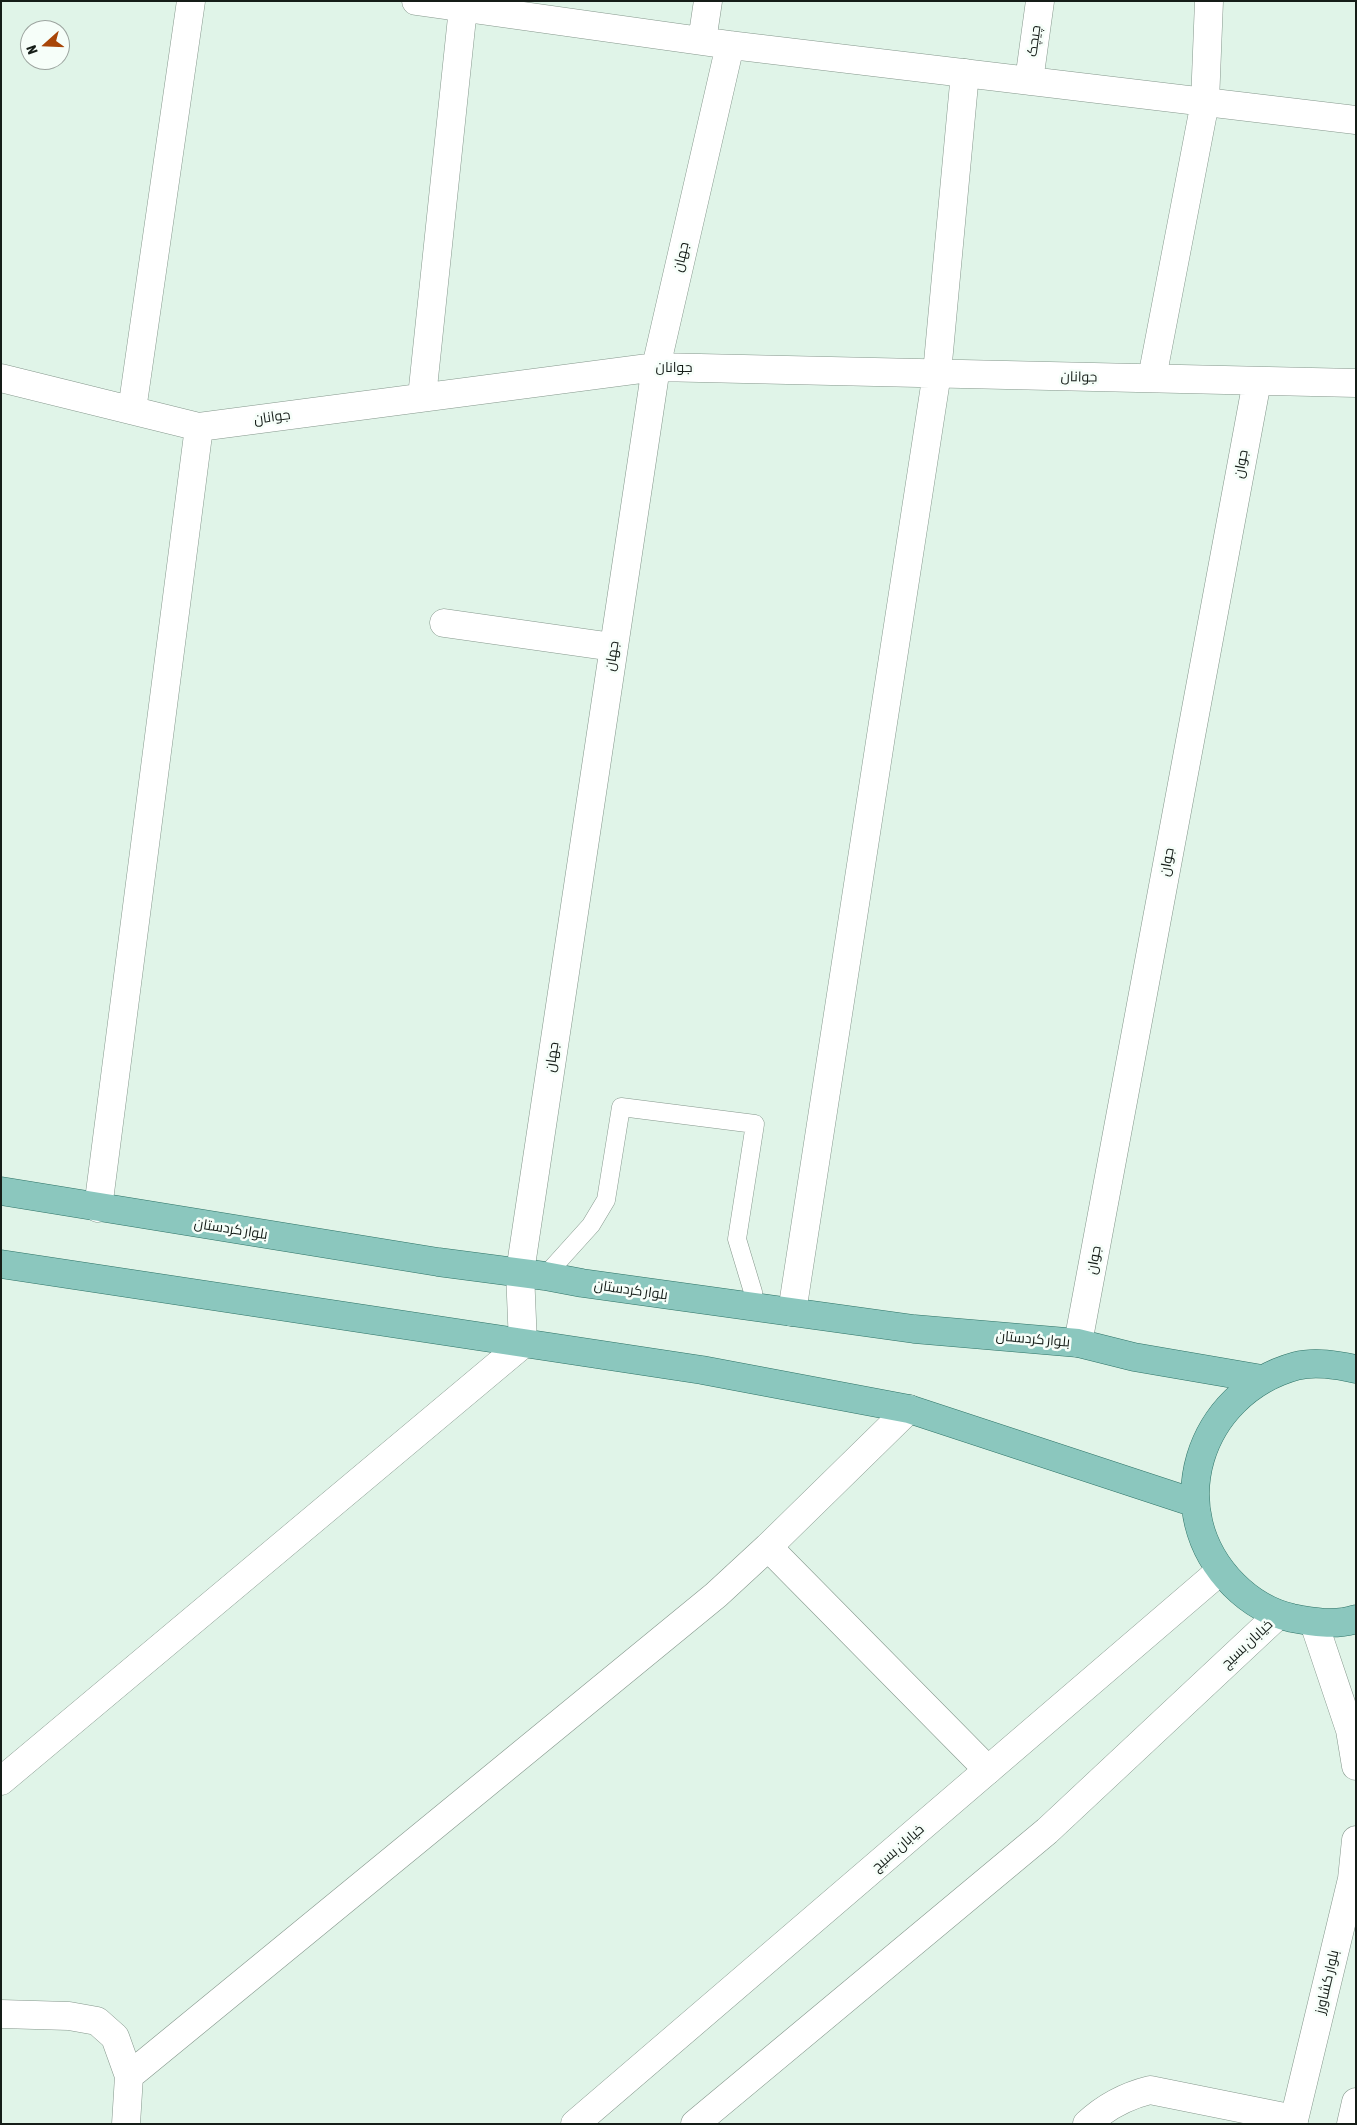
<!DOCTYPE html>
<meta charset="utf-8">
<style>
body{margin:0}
#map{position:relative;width:1357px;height:2125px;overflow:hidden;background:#e0f4e8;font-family:"Asap Condensed",sans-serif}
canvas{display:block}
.frame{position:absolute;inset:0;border:2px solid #151d18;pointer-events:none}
.north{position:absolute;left:20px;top:20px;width:50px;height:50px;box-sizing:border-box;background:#f6fef9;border:1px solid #9ca49f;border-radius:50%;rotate:250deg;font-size:14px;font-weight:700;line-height:20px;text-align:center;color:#151d18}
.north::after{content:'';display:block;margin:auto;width:18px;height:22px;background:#a84608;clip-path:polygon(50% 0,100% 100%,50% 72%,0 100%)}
</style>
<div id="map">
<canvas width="1357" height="2125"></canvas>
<div class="frame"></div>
<div class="north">N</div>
</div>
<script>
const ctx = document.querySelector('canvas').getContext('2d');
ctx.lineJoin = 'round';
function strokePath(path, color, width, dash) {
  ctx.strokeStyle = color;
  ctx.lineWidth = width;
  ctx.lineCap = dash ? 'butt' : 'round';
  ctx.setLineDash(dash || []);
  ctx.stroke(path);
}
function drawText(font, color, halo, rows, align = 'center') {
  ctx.font = font + ' "Asap Condensed",Cairo,sans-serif';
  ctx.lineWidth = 5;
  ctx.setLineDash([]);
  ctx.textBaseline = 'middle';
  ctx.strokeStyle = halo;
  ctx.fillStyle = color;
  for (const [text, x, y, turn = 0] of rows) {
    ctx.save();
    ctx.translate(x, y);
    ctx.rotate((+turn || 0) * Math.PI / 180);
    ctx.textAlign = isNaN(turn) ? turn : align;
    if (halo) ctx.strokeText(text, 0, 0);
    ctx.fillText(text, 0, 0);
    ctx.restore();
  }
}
const service = new Path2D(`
 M545 1276 591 1225 606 1200 621 1107 755 1124 737 1239 753 1292 755 1307`);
const minor = new Path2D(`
 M416 1 730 45 1356 120
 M702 41 708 1
 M1029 81 1040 1
 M1 378 199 427 656 367 1356 383
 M1152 378 1205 102 1209 1
 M422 397 463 8
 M132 410 191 1
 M444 623 613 647
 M98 1208 199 427
 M792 1312 937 373 965 73
 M1078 1343 1257 381
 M768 1547 988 1770
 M1 1781 523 1344 520 1272 656 367 730 45
 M1 2014 69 2016 97 2021 115 2037 129 2076 126 2124
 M129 2076 716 1595 768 1547 909 1409
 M1087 2124C1105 2107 1126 2096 1150 2090L1294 2119`);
const secondary = new Path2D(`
 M1314 1623 1350 1730 1356 1766
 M575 2124 1220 1571
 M695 2124 1047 1831 1278 1615
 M1293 2124 1352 1879 1356 1840
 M1351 2124 1356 2102`);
const primary = new Path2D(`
 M1 1191 438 1262 545 1276 582 1283 914 1329 1078 1343 1134 1357 1262 1379
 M1 1264 702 1370 909 1409 1195 1503
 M1356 1369C1337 1365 1315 1361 1296 1366 1198 1393 1160 1511 1234 1585 1250 1601 1270 1613 1292 1618 1312 1622 1336 1626 1356 1619`);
const streetNames = [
 ["چیچک",1034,41,-82],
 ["جهان",681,257,-77],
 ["جوانان",674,368],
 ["جوانان",1079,377,1],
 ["جوانان",272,417,-8],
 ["جوان",1241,464,-80],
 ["جهان",612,656,-81],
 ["جوان",1167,862,-80],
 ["جهان",552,1057,-82],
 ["بلوار کردستان",231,1229,9],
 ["جوان",1094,1260,-80],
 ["بلوار کردستان",631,1290,8],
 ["بلوار کردستان",1033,1339,5],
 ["خیابان بسیج",1247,1644,-43],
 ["خیابان بسیج",898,1848,-41],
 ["بلوار کشاورز",1327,1982,-77]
];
strokePath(service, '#85978c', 19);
strokePath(minor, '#85978c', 29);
strokePath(secondary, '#85978c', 29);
strokePath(primary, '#2f7367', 29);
strokePath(service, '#fff', 18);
strokePath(minor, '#fff', 28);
strokePath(secondary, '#fff', 28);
strokePath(primary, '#8bc7be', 28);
drawText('14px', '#151d18', '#f6fef9', streetNames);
</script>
